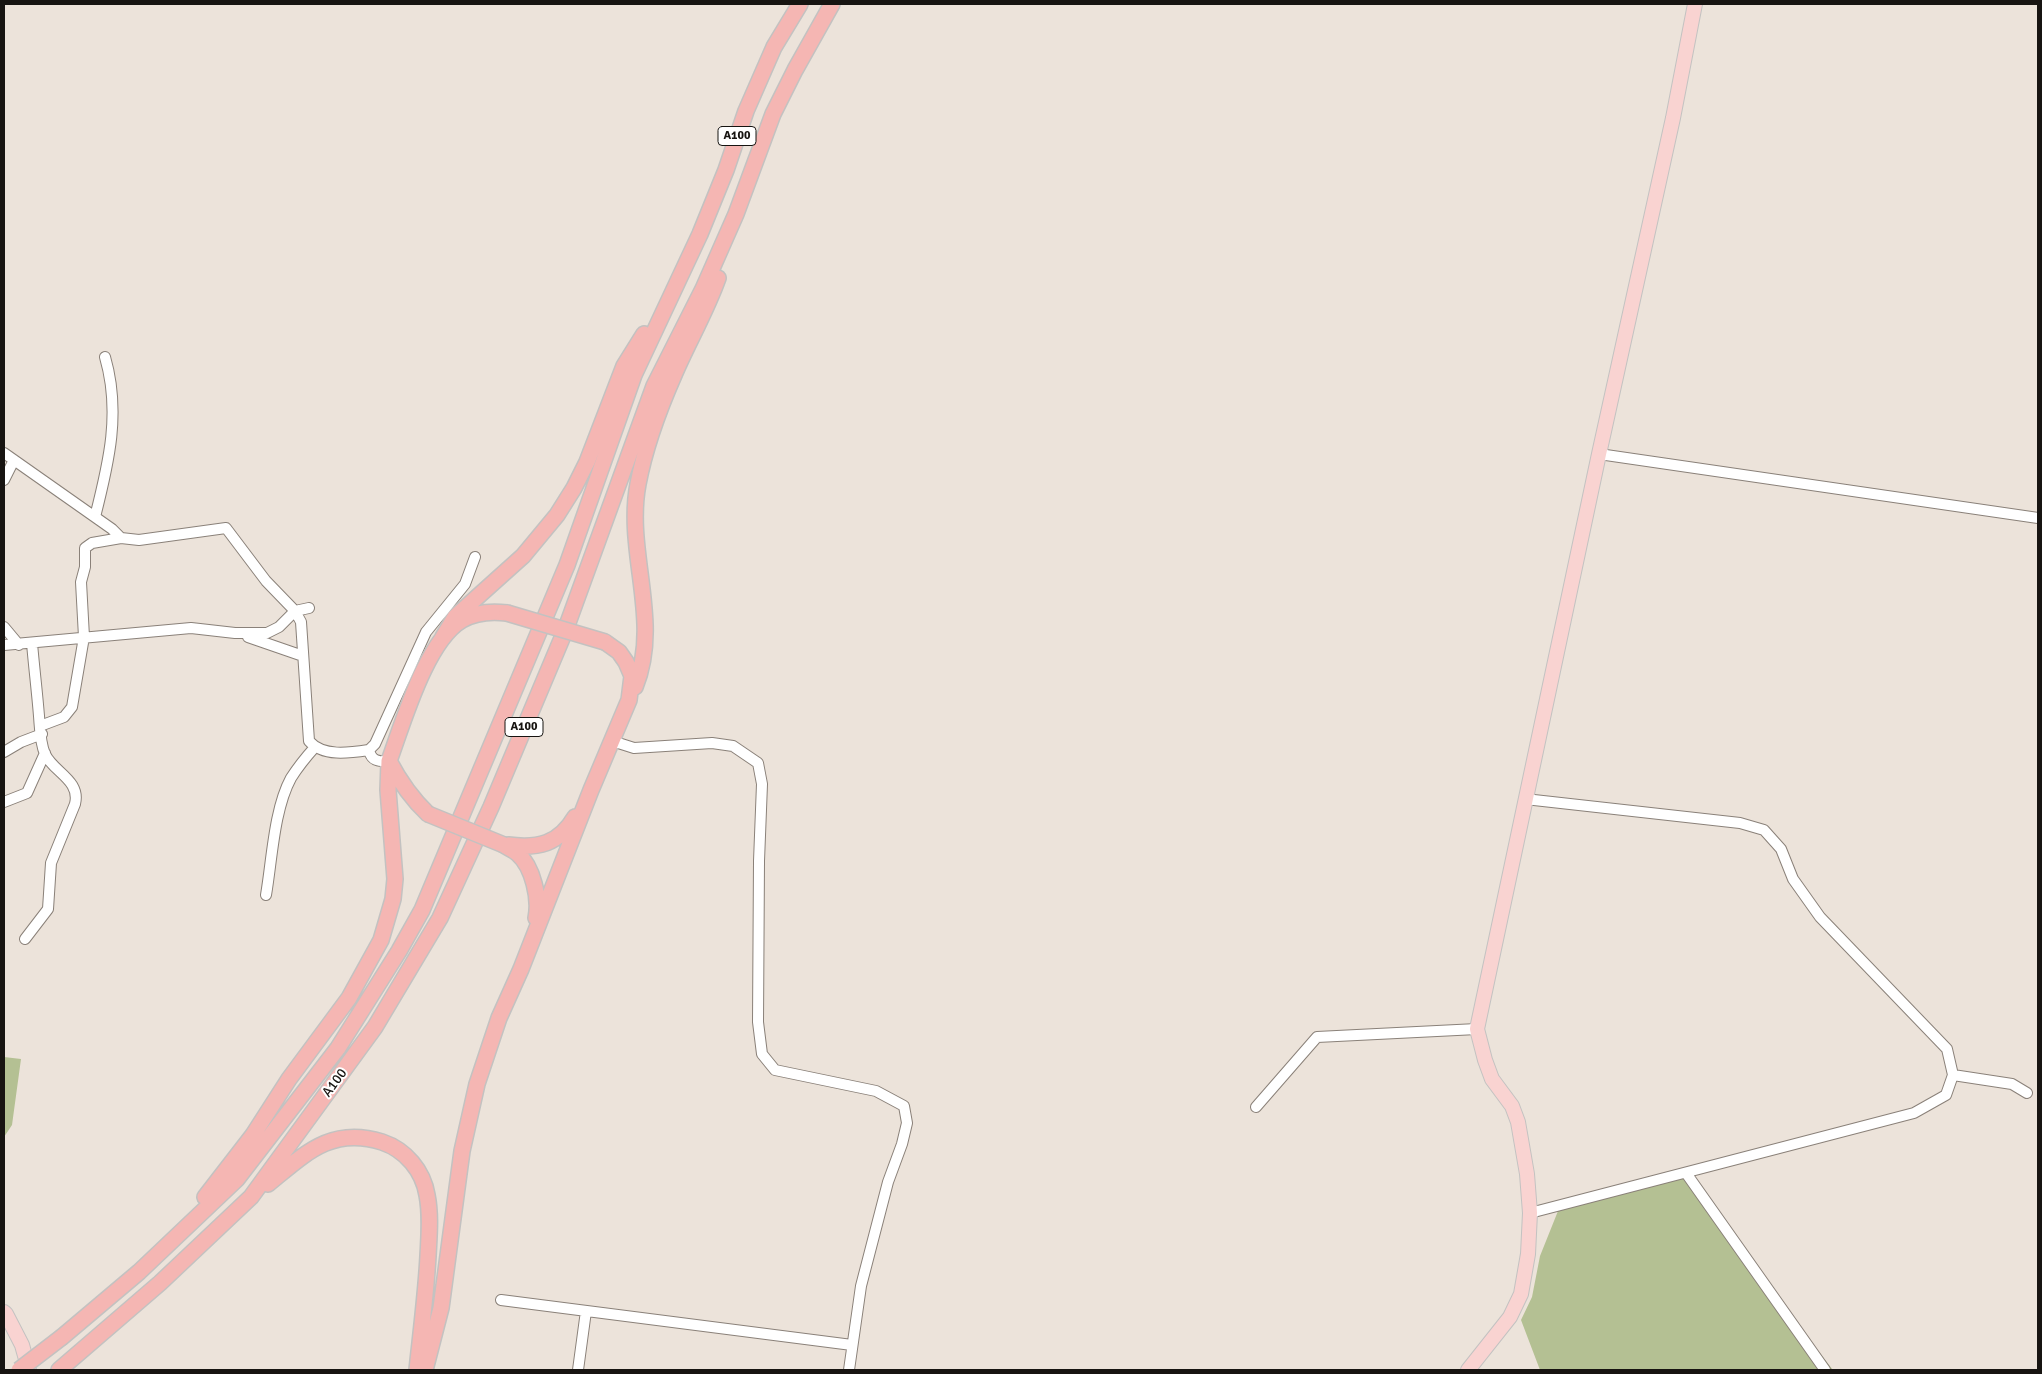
<!DOCTYPE html>
<style>
body{margin:0}
#map{position:relative;width:2042px;height:1374px;overflow:hidden;background:#ece3da;font-family:Signika,sans-serif}
canvas{display:block}
.frame{position:absolute;inset:0;border:5px solid #171411;pointer-events:none}
</style>
<div id="map">
<canvas width="2042" height="1374"></canvas>
<div class="frame"></div>
</div>
<script>
const ctx = document.querySelector('canvas').getContext('2d');
ctx.lineJoin = 'round';
function fill(path, color) {
  ctx.fillStyle = color;
  ctx.fill(path, 'evenodd');
}
function strokePath(path, color, width, dash) {
  ctx.strokeStyle = color;
  ctx.lineWidth = width;
  ctx.lineCap = dash ? 'butt' : 'round';
  ctx.setLineDash(dash || []);
  ctx.stroke(path);
}
function drawText(font, color, halo, rows, align = 'center') {
  ctx.font = font + ' Signika,sans-serif';
  ctx.lineWidth = 4;
  ctx.setLineDash([]);
  ctx.textBaseline = 'middle';
  ctx.strokeStyle = halo;
  ctx.fillStyle = color;
  for (const [text, x, y, turn = 0] of rows) {
    ctx.save();
    ctx.translate(x, y);
    ctx.rotate((+turn || 0) * Math.PI / 180);
    ctx.textAlign = isNaN(turn) ? turn : align;
    if (halo) ctx.strokeText(text, 0, 0);
    ctx.fillText(text, 0, 0);
    ctx.restore();
  }
}
const green = new Path2D(`
 M4 1057 21 1059 12 1125 4 1137Z
 M1683 1178 1833 1370H1540L1521 1320 1532 1297 1540 1256 1558 1211Z`);
const minor = new Path2D(`
 M4 453 112 529 121 538 139 540 226 528 266 581 295 611 301 622 309 741C323 757 349 753 369 750L375 744 426 632 465 584 475 557
 M1599 454 2038 518
 M4 480 14 460
 M95 517C109 462 121 412 105 357
 M4 627 19 645
 M248 637 303 656
 M4 645 191 628 235 633H267L279 627 295 611 309 608
 M40 726 64 717 72 707 84 637 81 582 85 567V548L92 543 121 538
 M612 741 634 748 712 743 733 746 758 763 762 784 759 861 758 1022 762 1054 775 1070 876 1091 904 1106 907 1123 902 1144 888 1182 861 1286 849 1370
 M369 750C371 761 379 762 389 761
 M4 752 21 742 42 734
 M1525 799 1740 823 1764 830 1781 849 1793 879 1820 917 1947 1049 1953 1075 1946 1095 1914 1113 1530 1213
 M4 802 27 793 45 753
 M266 895C272 860 274 809 291 778 298 767 306 757 315 747
 M25 939 48 909 51 863 75 804C81 780 53 772 45 754 40 743 40 728 39 716 37 691 34 667 32 643
 M1953 1075 2012 1084 2027 1093
 M1256 1107 1317 1037 1477 1029
 M1686 1173 1825 1370
 M501 1300 852 1345
 M578 1370 586 1311`);
const major = new Path2D(`
 M4 1312 6 1314 22 1345 29 1370
 M1468 1370 1510 1317 1521 1294 1528 1254 1530 1213 1527 1174 1518 1122 1512 1106 1492 1079 1485 1060 1477 1029 1599 454 1673 118 1695 4`);
const highway = new Path2D(`
 M443 637 455 617 523 556 557 515 574 488 587 462 624 366 644 334
 M635 687C662 621 625 552 638 484 645 447 659 409 674 375 688 342 706 312 718 278
 M428 814C411 798 400 782 389 761 403 723 426 641 462 620 476 612 491 611 507 613
 M504 845C508 848 514 850 518 854 533 867 540 899 536 918
 M508 845C538 849 559 844 575 817
 M268 1184C305 1154 331 1126 382 1142 406 1150 423 1171 427 1195 431 1215 429 1236 428 1256 426 1294 421 1332 417 1370
 M205 1197 253 1135 289 1079 349 998 381 940 393 899 395 879 388 790 389 761
 M62 1337 139 1272 237 1179 338 1048 399 951 422 910 567 565 634 375 700 234 726 170 746 111 774 47 800 4
 M59 1370 160 1283 251 1197 375 1027 440 918 491 807 565 631 654 386 703 289 736 214 773 114 795 70 832 4
 M425 1370 441 1308 462 1151 477 1084 499 1018 521 969 591 790 629 700 632 676 626 662 619 652 605 642`);
const highwayBridge = new Path2D(`
 M507 613 605 642
 M428 814 504 845
 M19 1370 62 1337`);
const shields = [
 [737,136,38],
 [524,727,38]
];
const shieldNames = [
 ["A100",737,136],
 ["A100",524,727]
];
const streetNames = [
 ["A100",335,1083,-54]
];
fill(green, '#b4c093');
strokePath(minor, '#8a8179', 12);
strokePath(major, '#c3c2c1', 16);
strokePath(highway, '#c3c2c1', 18);
strokePath(minor, '#fff', 10);
strokePath(major, '#f9d3d1', 14);
strokePath(highway, '#f5b6b3', 15);
strokePath(highwayBridge, '#c3c2c1', 18, []);
strokePath(highwayBridge, '#f5b6b3', 15);
for (const [x, y, w] of shields) {
  const box = new Path2D();
  box.roundRect(x - w / 2, y - 9.5, w, 19, 4);
  ctx.fillStyle = '#fff';
  ctx.fill(box);
  strokePath(box, '#171411', 1);
}
drawText('bold 12px', '#171411', null, shieldNames);
drawText('14px', '#171411', '#fff', streetNames);
</script>
